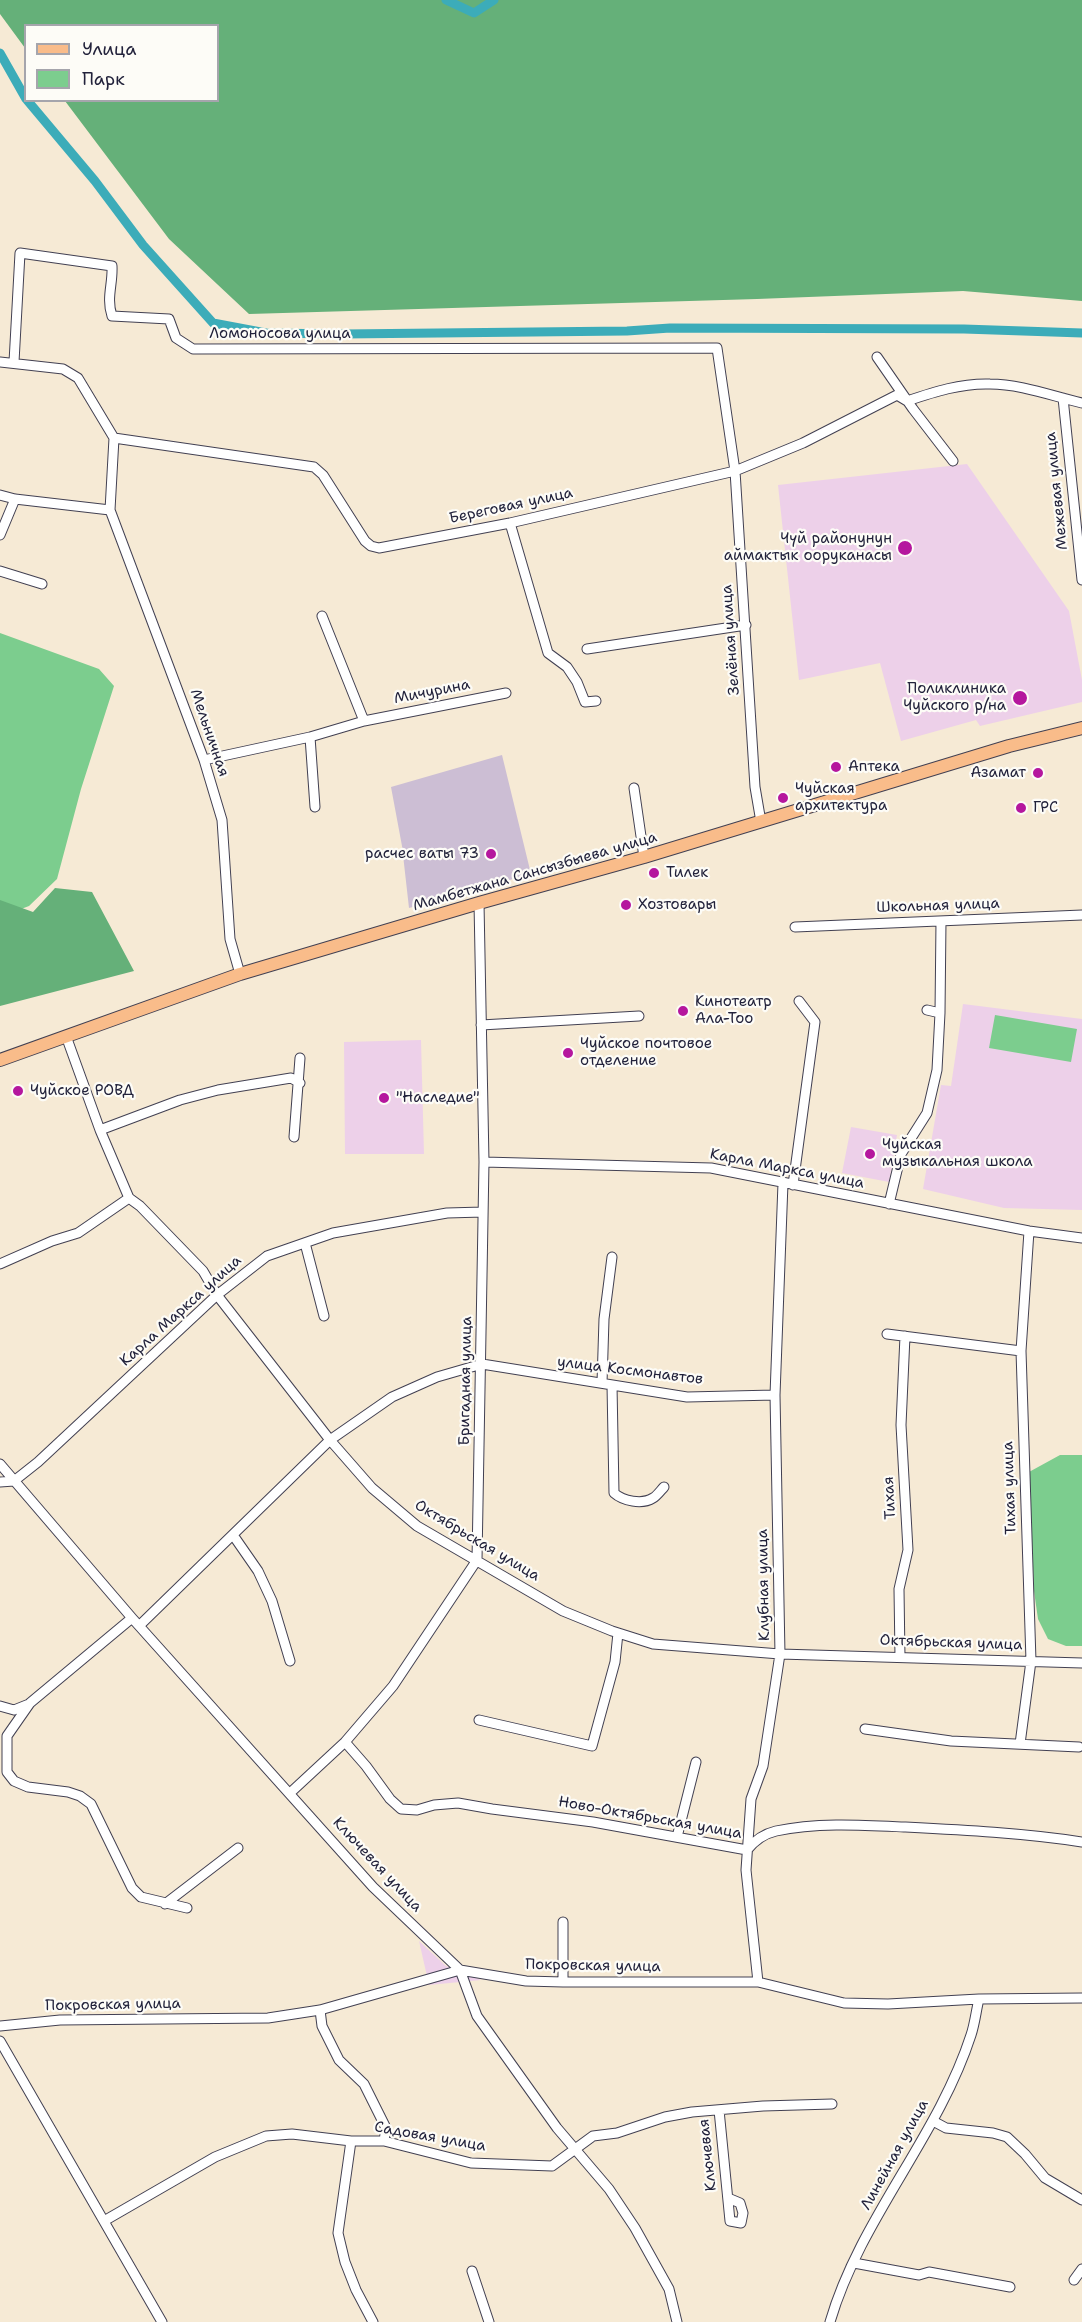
<!DOCTYPE html>
<meta charset="utf-8">
<style>
body{margin:0}
#map{position:relative;width:1082px;height:2322px;overflow:hidden;background:#f6ead5;font-family:"Shantell Sans",sans-serif}
canvas{display:block}
.legend{position:absolute;left:24px;top:24px;width:195px;height:78px;box-sizing:border-box;background:#fdfcf7;border:2px solid #a5a5ac;margin:0;padding:8px 10px;list-style:none;font-size:18px;color:#22223b}
.legend li{display:flex;align-items:center;gap:12px;height:30px}
.legend b{width:30px;border:2px solid #a5a5ac}
</style>
<div id="map">
<canvas width="1082" height="2322"></canvas>
<ul class="legend">
<li><b style="height:8px;background:#f9bc8a"></b>Улица</li>
<li><b style="height:16px;background:#7ccd8e"></b>Парк</li>
</ul>
</div>
<script>
const ctx = document.querySelector('canvas').getContext('2d');
ctx.lineJoin = 'round';
function fill(path, color) {
  ctx.fillStyle = color;
  ctx.fill(path, 'evenodd');
}
function strokePath(path, color, width, dash) {
  ctx.strokeStyle = color;
  ctx.lineWidth = width;
  ctx.lineCap = dash ? 'butt' : 'round';
  ctx.setLineDash(dash || []);
  ctx.stroke(path);
}
function drawText(font, color, halo, rows, align = 'center') {
  ctx.font = font + ' "Shantell Sans",sans-serif';
  ctx.lineWidth = 4.5;
  ctx.setLineDash([]);
  ctx.textBaseline = 'middle';
  ctx.strokeStyle = halo;
  ctx.fillStyle = color;
  for (const [text, x, y, turn = 0] of rows) {
    ctx.save();
    ctx.translate(x, y);
    ctx.rotate((+turn || 0) * Math.PI / 180);
    ctx.textAlign = isNaN(turn) ? turn : align;
    if (halo) ctx.strokeText(text, 0, 0);
    ctx.fillText(text, 0, 0);
    ctx.restore();
  }
}
const built = new Path2D(`
 M967 464 1069 611 1082 680V702L980 726 976 720 901 741 880 663 799 680 778 485Z
 M963 1004 1082 1019V1210L1004 1208 923 1189 941 1085 951 1086Z
 M421 1040 424 1154H345L344 1042Z
 M851 1127 897 1135 889 1182 842 1173Z
 M419 1941 446 1966 481 1980 429 1985Z`);
const industrial = new Path2D(`
 M502 755 531 874 409 908 402 846 391 787Z`);
const green = new Path2D(`
 M0 633 99 669 114 686 81 789 57 879 29 906 16 911 0 907Z
 M995 1015 1077 1029 1071 1062 989 1048Z
 M1060 1455H1082V1646H1066L1048 1639 1038 1619 1034 1591 1029 1472Z`);
const forest = new Path2D(`
 M0 0H1082V301L963 291 757 299 249 314 169 239 65 101 218 100V26H26L25 48 0 14Z
 M55 888 92 892 134 971 0 1006V900L33 912Z`);
const canal = new Path2D(`
 M446 0 474 13 494 0
 M0 53 26 99
 M27 100 95 181 143 245 213 323 266 333 343 334 627 331 670 328 964 329 1082 333`);
const minor = new Path2D(`
 M877 357 913 409 953 461
 M0 362 63 369 78 378 114 438 314 467 323 475 365 541 371 546 379 548 510 523 735 471 803 443 897 395 907 401C934 392 961 383 990 384 1020 384 1052 396 1082 403
 M14 362 20 253 112 266C113 284 106 298 112 316L169 319 176 338 193 349 717 348 735 471 755 787 761 822
 M1063 398 1082 580
 M114 438 110 510 204 760 222 820 230 939 240 974
 M0 495 15 499 110 510
 M510 523 548 653 567 667 577 682 585 702 596 701
 M0 535 15 499
 M0 571 42 584
 M322 616 364 721
 M587 649 746 625
 M310 737 315 807
 M204 760 310 737 364 721 506 693
 M634 788 644 857
 M795 927 1082 915
 M927 1010 940 1013 941 921
 M481 1025 639 1016
 M66 1036 100 1130 129 1198 140 1206 203 1271 217 1295 330 1440 372 1488 417 1526 563 1611 612 1631 653 1644 780 1654 1082 1663
 M100 1130 180 1100 218 1090 291 1078 300 1083
 M294 1137 300 1058
 M484 1162 711 1168 1029 1231 1082 1238
 M793 1185 815 1022 799 1001
 M889 1204 901 1154 927 1113 937 1070 940 1013
 M305 1243 324 1316
 M0 1264 52 1241 78 1233 129 1198
 M887 1334 1021 1351
 M602 1383 604 1319 612 1257
 M612 1385 614 1493C623 1501 642 1505 653 1498 657 1496 661 1490 664 1487
 M0 1464 132 1618 373 1887 460 1970 477 2016 557 2128 609 2189 635 2228 669 2289 677 2322
 M0 1482 14 1481 38 1462 217 1295 267 1256 333 1233 447 1213 483 1212
 M233 1535 258 1571 272 1601 290 1661
 M132 1618 30 1703 7 1736V1772L14 1781 28 1787 68 1792 80 1796 91 1804 132 1888 141 1897 187 1908
 M140 1625 330 1440 392 1397 437 1377 482 1364 687 1397 775 1395
 M900 1657 899 1589 908 1550 901 1425 905 1336
 M0 1706 14 1710 29 1704
 M479 1720 592 1746 615 1662 618 1633
 M865 1729 951 1741 1079 1747
 M345 1742 366 1766 390 1799 401 1809 417 1810 434 1805 458 1803 492 1809 593 1822 747 1850C755 1840 763 1834 776 1831 817 1822 863 1825 904 1827 963 1830 1023 1833 1082 1842
 M1020 1744 1031 1661 1021 1351 1029 1231
 M290 1793 345 1742 393 1686 477 1560 484 1162 479 903
 M677 1837 696 1762
 M165 1904 238 1848
 M563 1982V1922
 M758 1982 746 1870 751 1799 763 1766 780 1654 775 1395 783 1183
 M320 2010 322 2026 339 2060 364 2084 386 2128 384 2141
 M0 2026 60 2020 268 2018 320 2010 460 1970 526 1981 563 1982H758L844 2003 888 2004 979 1999 1082 1998
 M0 2041 162 2322
 M719 2110 730 2221 741 2223 743 2213 740 2203 728 2198
 M933 2121 946 2128 993 2133 1007 2137 1025 2154 1045 2178 1082 2200
 M351 2141 338 2233 345 2262 356 2290 373 2322
 M104 2221 215 2157 266 2136 292 2134 351 2141H384L471 2163 552 2166 593 2136 617 2133 665 2117 692 2112 763 2106 832 2104
 M854 2263 919 2275 929 2272 1010 2287
 M472 2271 489 2322
 M1074 2280 1082 2269
 M830 2322C860 2219 938 2137 971 2035 975 2023 976 2011 979 1999`);
const major = new Path2D(`
 M0 1060 240 974 479 903 644 857 1009 746 1082 728`);
const markers = [
 [905,548,8,"#b5179e"],
 [1020,698,8,"#b5179e"],
 [836,767,6,"#b5179e"],
 [1038,773,6,"#b5179e"],
 [783,798,6,"#b5179e"],
 [1021,808,6,"#b5179e"],
 [491,854,6,"#b5179e"],
 [654,873,6,"#b5179e"],
 [626,905,6,"#b5179e"],
 [683,1011,6,"#b5179e"],
 [568,1053,6,"#b5179e"],
 [18,1091,6,"#b5179e"],
 [384,1098,6,"#b5179e"],
 [870,1154,6,"#b5179e"]
];
const streetNames = [
 ["Ломоносова улица",280,334],
 ["Межевая улица",1057,491,-96],
 ["Береговая улица",511,506,-12],
 ["Зелёная улица",731,640,-94],
 ["Мичурина",432,692,-11],
 ["Мельничная",209,733,71],
 ["Мамбетжана Сансызбыева улица",535,872,-16],
 ["Школьная улица",938,906,-2],
 ["Карла Маркса улица",787,1169,11],
 ["Карла Маркса улица",181,1311,-42],
 ["улица Космонавтов",630,1371,7],
 ["Бригадная улица",466,1381,-89],
 ["Тихая улица",1010,1488,-92],
 ["Тихая",890,1498,-93],
 ["Октябрьская улица",477,1541,31],
 ["Клубная улица",764,1585,-91],
 ["Октябрьская улица",951,1643,2],
 ["Ново-Октябрьская улица",650,1818,10],
 ["Ключевая улица",377,1865,47],
 ["Покровская улица",593,1966,1],
 ["Покровская улица",113,2005,-1],
 ["Садовая улица",430,2137,10],
 ["Ключевая",708,2155,-96],
 ["Линейная улица",895,2155,-61]
];
const poiNames = [
 ["Чүй районунун",892,539,"right"],
 ["аймактык ооруканасы",892,556,"right"],
 ["Поликлиника",1006,689,"right"],
 ["Чуйского р/на",1006,706,"right"],
 ["Аптека",848,767],
 ["Азамат",1026,773,"right"],
 ["Чуйская",795,789],
 ["архитектура",795,806],
 ["ГРС",1033,808],
 ["расчес ваты 73",479,854,"right"],
 ["Тилек",666,873],
 ["Хозтовары",638,905],
 ["Кинотеатр",695,1002],
 ["Ала-Тоо",695,1019],
 ["Чуйское почтовое",580,1044],
 ["отделение",580,1061],
 ["Чуйское РОВД",30,1091],
 ["\"Наследие\"",396,1098],
 ["Чуйская",882,1145],
 ["музыкальная школа",882,1162]
];
fill(built, '#edd0e9');
fill(industrial, '#ccbed4');
fill(green, '#7ccd8e');
fill(forest, '#65b079');
strokePath(canal, '#3cacb9', 9);
strokePath(minor, '#424052', 11);
strokePath(major, '#424052', 14);
strokePath(minor, '#fff', 9);
strokePath(major, '#f9bc8a', 12);
for (const [x, y, r, color] of markers) {
  const dot = new Path2D();
  dot.arc(x, y, r, 0, 2 * Math.PI);
  ctx.fillStyle = color;
  ctx.fill(dot);
  strokePath(dot, '#fdfcf7', 2);
}
drawText('15px', '#22223b', '#fdfcf7', streetNames);
drawText('15px', '#22223b', '#fdfcf7', poiNames, 'left');
</script>
